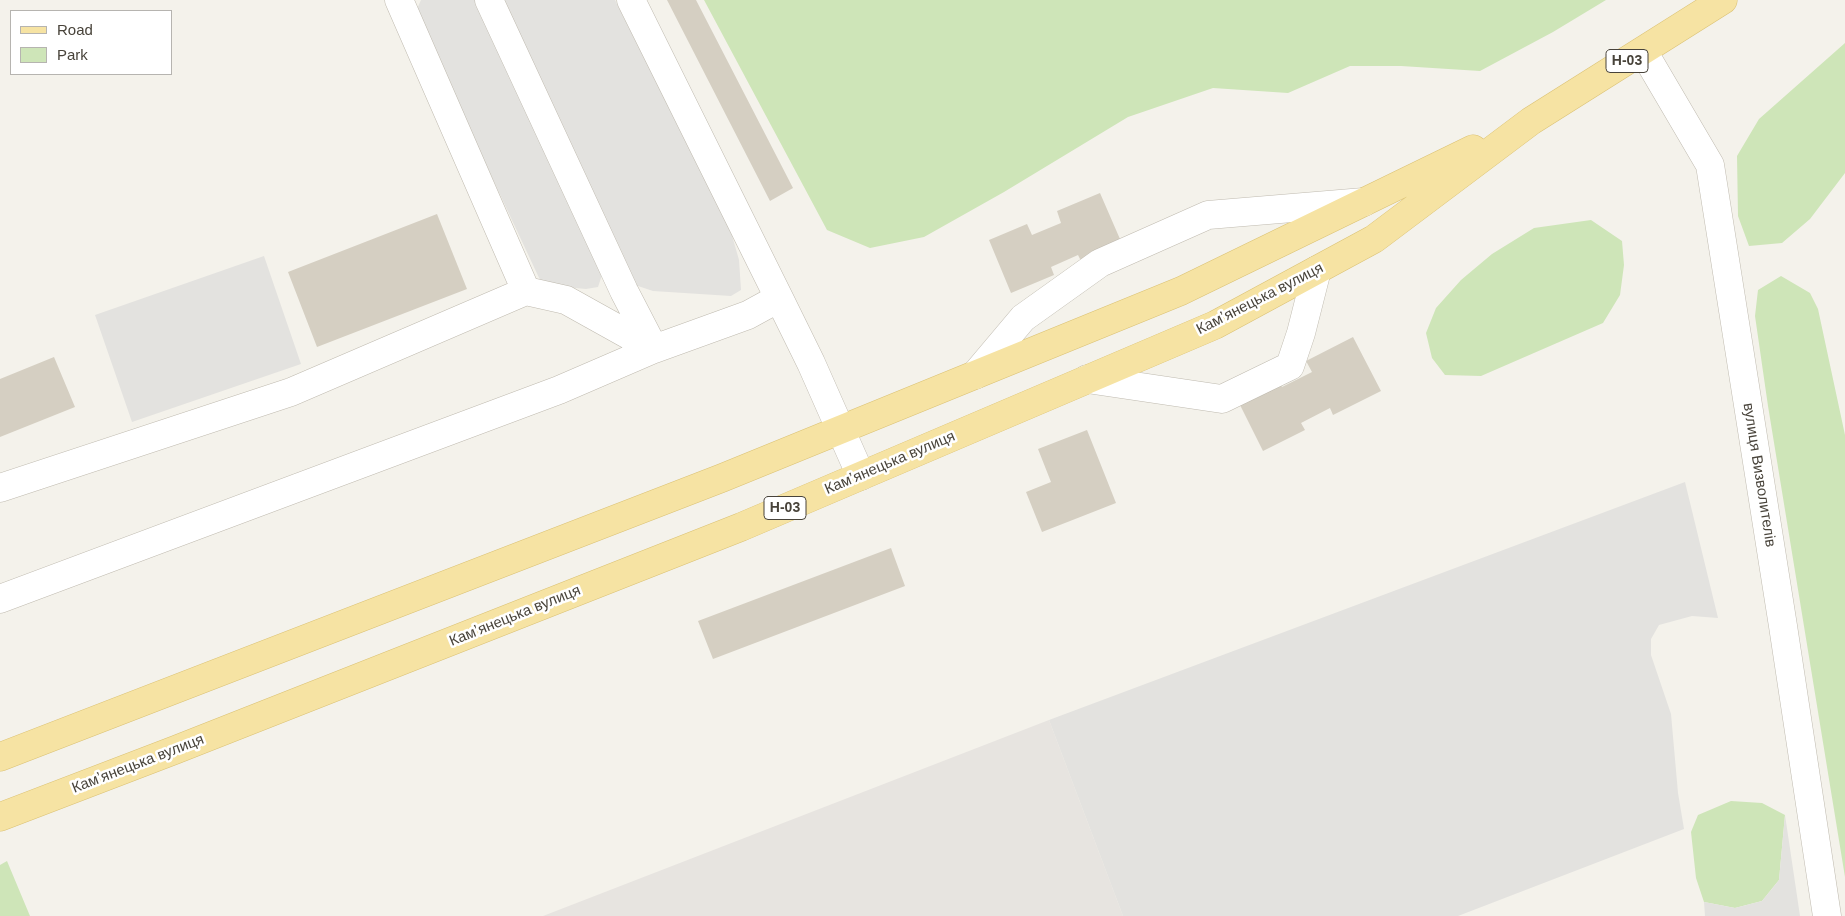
<!DOCTYPE html>
<meta charset="utf-8">
<style>
body{margin:0}
#map{position:relative;width:1845px;height:916px;overflow:hidden;background:#f4f2eb;font-family:Arial,sans-serif}
canvas{display:block}
.legend{position:absolute;left:10px;top:10px;width:162px;height:65px;box-sizing:border-box;background:#fff;border:1px solid #b6b4b0;margin:0;padding:6px 9px;list-style:none;font-size:15px;color:#48433a}
.legend li{display:flex;align-items:center;gap:10px;height:25px}
.legend b{width:25px;border:1px solid #b6b4b0}
</style>
<div id="map">
<canvas width="1845" height="916"></canvas>
<ul class="legend">
<li><b style="height:6px;background:#f6e3a3"></b>Road</li>
<li><b style="height:14px;background:#cee5b8"></b>Park</li>
</ul>
</div>
<script>
const g = document.querySelector('canvas').getContext('2d');
g.lineJoin = 'round';
function paint(path, color) { g.fillStyle = color; g.fill(path, 'evenodd'); }
function stroke(path, color, width, dash) { g.strokeStyle = color; g.lineWidth = width; g.lineCap = dash ? 'butt' : 'round'; g.setLineDash(dash || []); g.stroke(path); }
function label(font, color, halo, rows, align = 'center') {
  g.font = font + ' Arial,sans-serif'; g.lineWidth = 5; g.setLineDash([]); g.textBaseline = 'middle'; g.strokeStyle = halo; g.fillStyle = color; for (const [text, x, y, turn = 0] of rows) {
    g.save(); g.translate(x, y); g.rotate((+turn || 0) * Math.PI / 180); g.textAlign = isNaN(turn) ? turn : align; if (halo) g.strokeText(text, 0, 0); g.fillText(text, 0, 0); g.restore();
  }
}
paint(new Path2D(`
 M1049,720l74,196h-580z`), '#e7e4e0');
paint(new Path2D(`
 M704,0h902l-53,32 -73,39 -79,-5h-51l-62,27 -75,-5 -85,29 -124,75 -80,45 -54,11 -43,-18z
 M1845,43v130l-35,46 -28,24 -33,3 -11,-30 -1,-60 22,-37z
 M1591,220l31,21 2,24 -4,30 -17,28 -122,53 -36,-1 -13,-17 -6,-25 10,-25 25,-28 31,-26 42,-26z
 M1781,276l29,17 8,16 27,126v442l-77,-471 -13,-90 3,-26z
 M1731,801l31,2 23,12 -6,65 -17,21 -27,7 -31,-6 -8,-24 -5,-46 7,-17z
 M7,861l23,55h-30v-51z`), '#cee5b8');
paint(new Path2D(`
 M421,0h56l125,275 -4,12 -12,2 -31,-3 -14,-4 -121,-258 -3,-15z
 M500,0h115l114,225 10,35 2,30 -10,6 -78,-5 -18,-6z
 M264,256l37,108 -169,58 -37,-107z
 M1685,482l33,136 -26,-2 -33,9 -8,14v16l20,59 7,79 6,36 -226,87h-335l-74,-196z
 M1785,815l15,101h-95l-1,-14 31,6 27,-7 17,-21z`), '#e3e2df');
paint(new Path2D(`
 M667,0h29l97,188 -23,13z
 M1100,193l23,53 -41,17 -4,-8 -27,12 3,8 -43,18 -22,-53 38,-16 5,11 29,-12 -4,-12z
 M437,214l30,75 -150,58 -29,-75z
 M1353,337l28,54 -48,24 -3,-7 -29,15 4,7 -42,21 -27,-54 41,-21 5,11 30,-15 -6,-11z
 M54,357l21,50 -75,30v-58z
 M1087,430l29,73 -74,29 -16,-40 25,-10 -13,-33z
 M891,548l14,38 -192,73 -15,-38z`), '#d5cfc2');
const minor = new Path2D(`
 M399,0l127,291
 M489,0l135,291 30,58 94,-34 31,-17 -148,-298
 M1643,51l67,114 73,461 44,290
 M779,298l32,65 50,113
 M975,375l48,-57 77,-55 108,-48 156,-13
 M1087,379l135,20 68,-33 11,-33 16,-63
 M0,488l291,-96 235,-101 40,9 88,49
 M0,599l559,-209 95,-41`);
const major = new Path2D(`
 M0,757l722,-279 459,-187 292,-142
 M0,817l175,-67 566,-223 474,-202 159,-86 157,-118 192,-121`);
stroke(minor, '#bfbaaf', 29);
stroke(major, '#dac173', 29);
stroke(minor, '#fff', 28);
stroke(major, '#f6e3a3', 28);
for (const [x, y, w] of [
 [1627,61,42],
 [785,508,42]
]) { const box = new Path2D(); box.roundRect(x - w / 2, y - 11.5, w, 23, 4); g.fillStyle = '#fff'; g.fill(box); stroke(box, '#48433a', 1); }
label('bold 14px', '#48433a', null, [
 ["Н-03",1627,61],
 ["Н-03",785,508]
]);
label('15px', '#48433a', '#fff', [
 ["Камʼянецька вулиця",1260,299,-27],
 ["Камʼянецька вулиця",890,463,-23],
 ["вулиця Визволителів",1759,475,81],
 ["Камʼянецька вулиця",515,616,-22],
 ["Камʼянецька вулиця",138,764,-21]
]);
</script>
